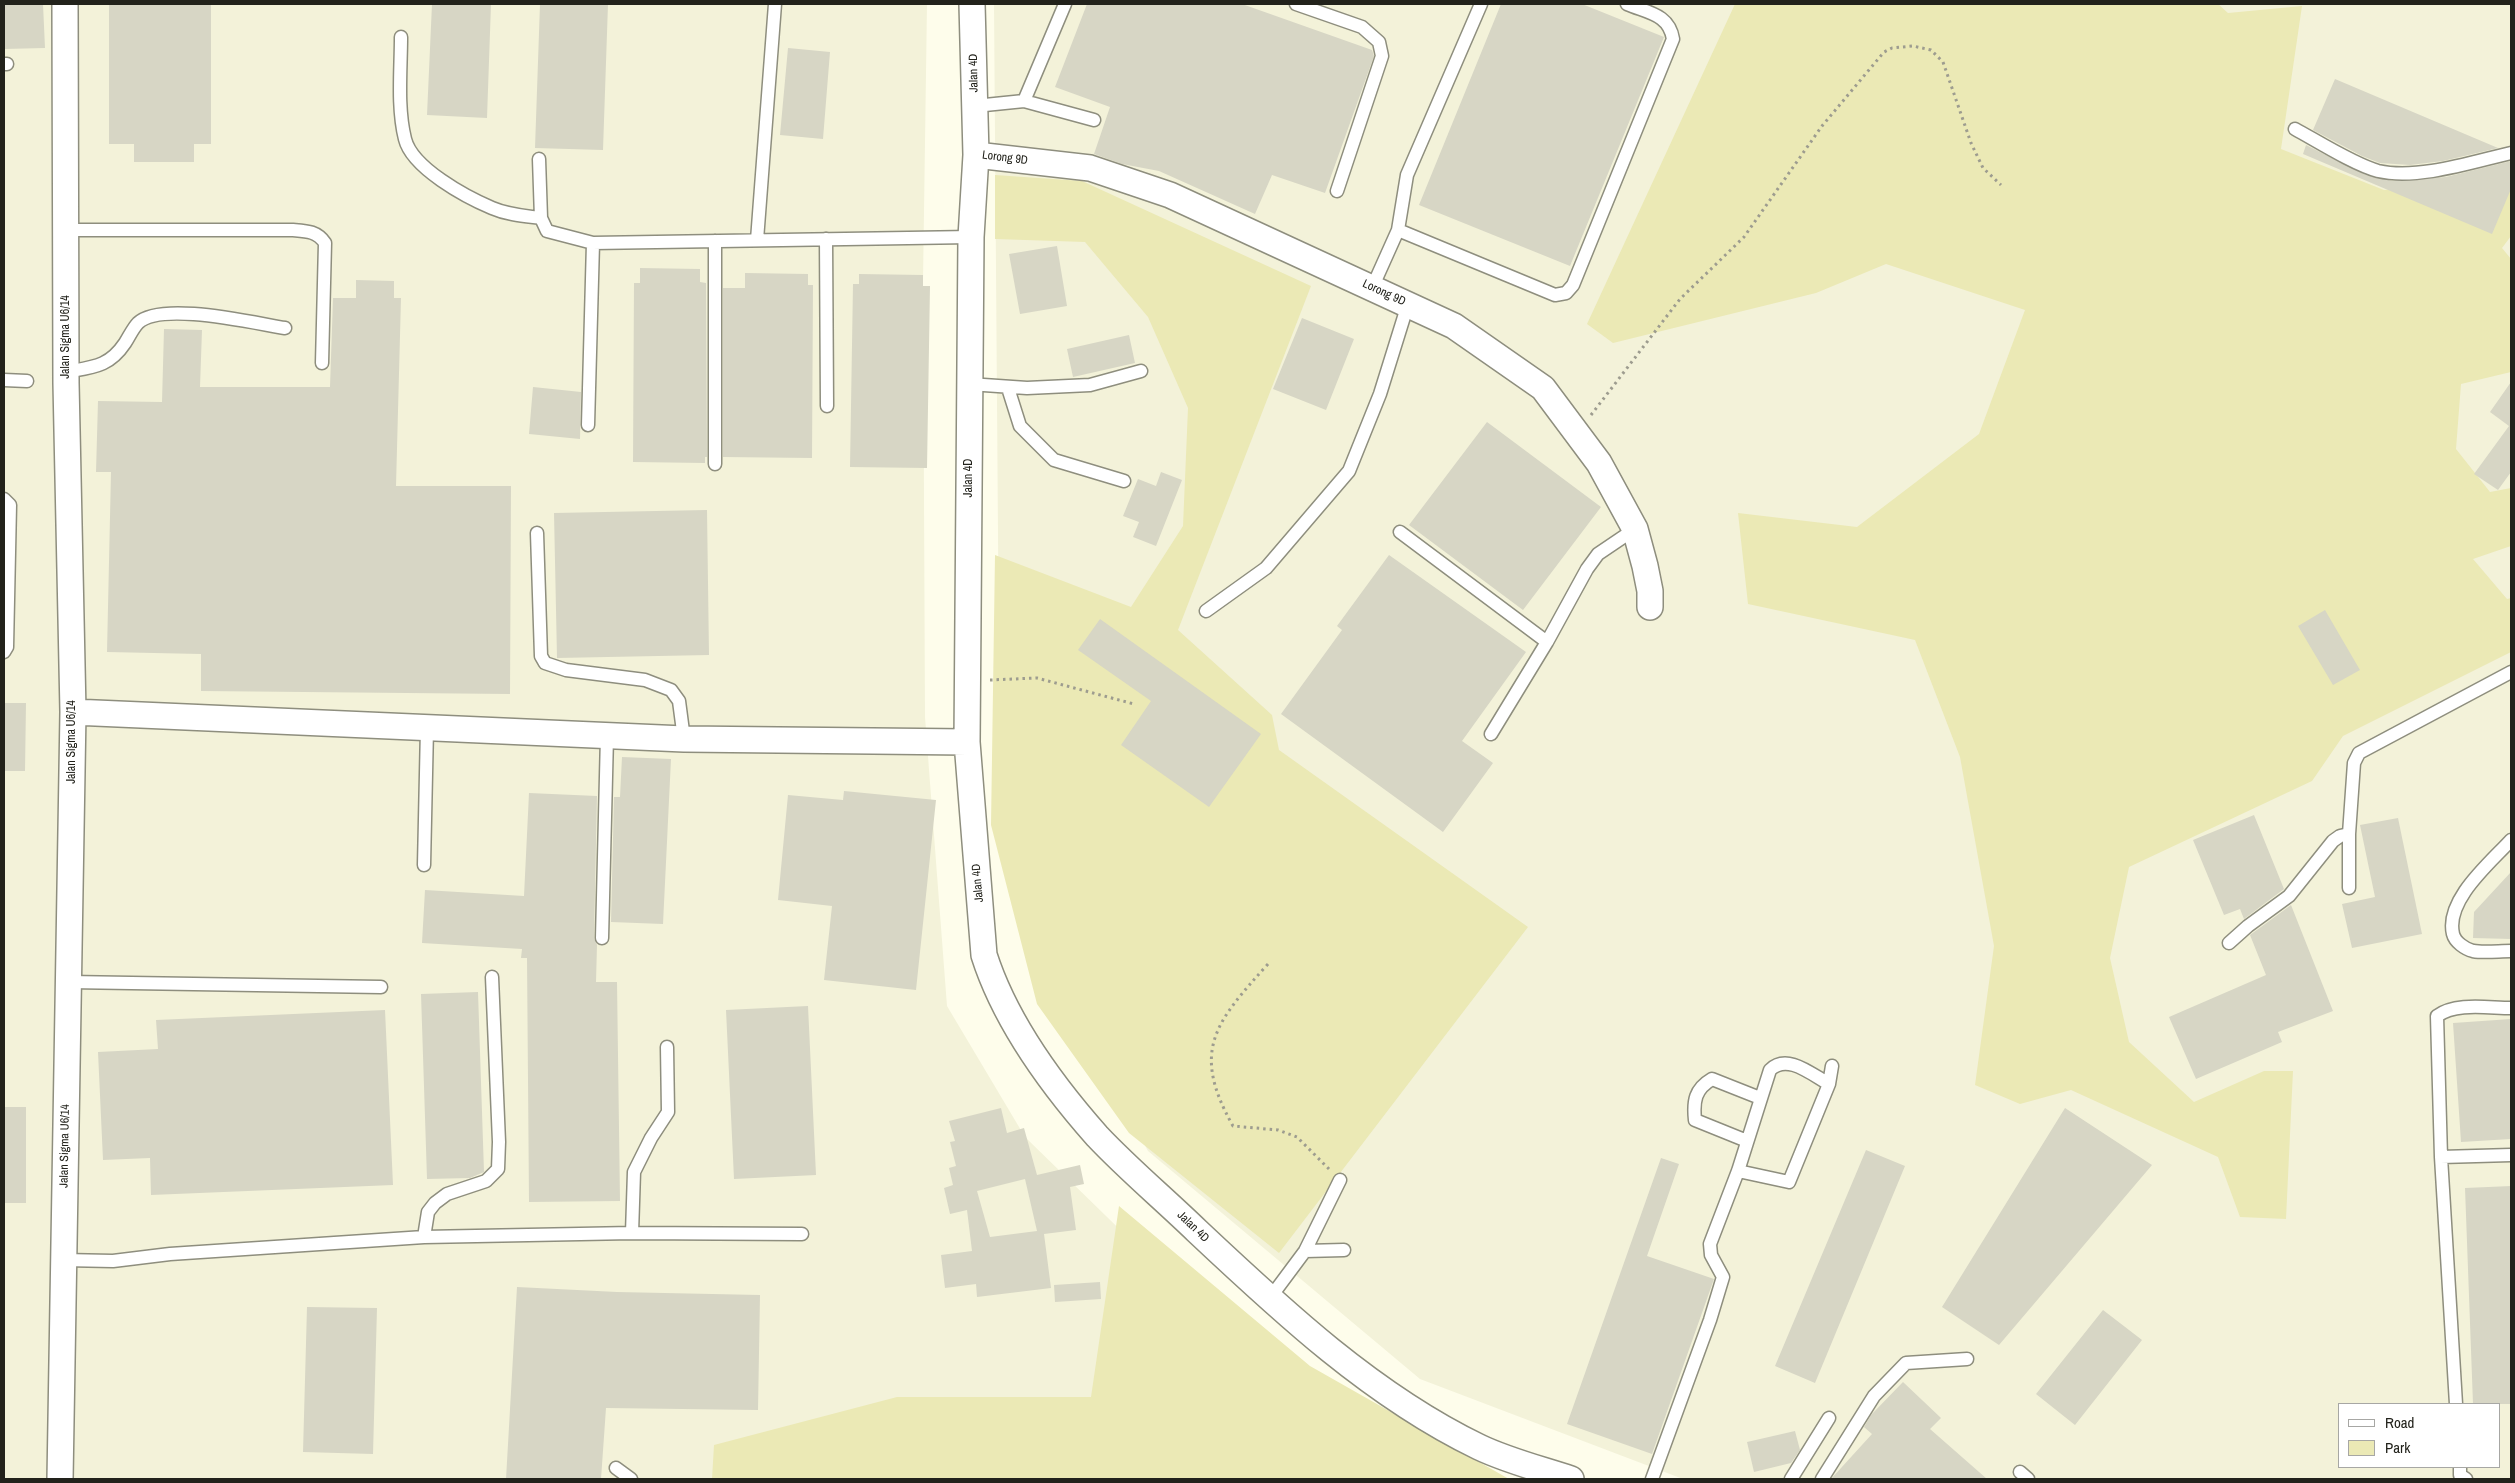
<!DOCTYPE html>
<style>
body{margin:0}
#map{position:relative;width:2515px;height:1483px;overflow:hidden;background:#fefdeb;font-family:"Archivo Narrow",sans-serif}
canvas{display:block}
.frame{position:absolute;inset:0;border:5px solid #22221b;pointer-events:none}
.legend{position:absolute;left:2338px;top:1403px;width:162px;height:65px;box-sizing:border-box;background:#fff;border:1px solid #a7a7a4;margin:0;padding:6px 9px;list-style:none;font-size:15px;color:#22221b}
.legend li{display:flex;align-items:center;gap:10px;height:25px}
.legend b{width:25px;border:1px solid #a7a7a4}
</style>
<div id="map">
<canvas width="2515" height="1483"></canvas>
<div class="frame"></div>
<ul class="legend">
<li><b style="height:6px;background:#fff"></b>Road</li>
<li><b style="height:14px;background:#ebe9b5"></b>Park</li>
</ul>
</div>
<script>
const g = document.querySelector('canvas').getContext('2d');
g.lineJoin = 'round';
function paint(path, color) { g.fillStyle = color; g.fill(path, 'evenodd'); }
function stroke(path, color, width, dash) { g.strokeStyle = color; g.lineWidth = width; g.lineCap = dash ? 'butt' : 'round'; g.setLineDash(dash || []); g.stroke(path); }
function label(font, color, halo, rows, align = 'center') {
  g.font = font + ' "Archivo Narrow",sans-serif'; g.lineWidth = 4; g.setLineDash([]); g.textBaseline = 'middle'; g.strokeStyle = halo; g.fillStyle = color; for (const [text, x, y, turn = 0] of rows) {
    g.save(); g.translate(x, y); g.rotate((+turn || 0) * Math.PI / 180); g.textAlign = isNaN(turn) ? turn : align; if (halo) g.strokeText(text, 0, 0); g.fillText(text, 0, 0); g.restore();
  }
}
paint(new Path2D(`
 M4,4h923l-4,277 2,436 22,289 78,131 241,235 161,107h-1423z
 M994,4h1517v1475h-828l-263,-100 -272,-228 -96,-175 -52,-177zM2339,1404h160v63h-160z`), '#f3f2d9');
paint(new Path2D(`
 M1735,4h483l10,9 74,-7 -21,143 103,41 127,-9v55l-9,12 9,11v113l-50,12 -5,65 34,43 21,-4v58l-38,13 34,40 4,-1v54l-168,84 -31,45 -183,86 -19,91 19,84 65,60 70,-31h29l-7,148 -46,-2 -22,-60 -147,-67 -51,14 -45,-19 19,-139 -34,-189 -45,-117 -167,-36 -10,-91 119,14 122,-93 46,-124 -139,-46 -70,29 -203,50 -26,-19z
 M995,175l87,6 229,105 -133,344 94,85 7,35 249,177 -249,326 -150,-120 -92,-129 -46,-179 4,-270 136,52 52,-81 5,-118 -40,-91 -63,-75 -90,-3z
 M1119,1206l191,160 199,113h-797l2,-34 183,-48h194z`), '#ebe9b5');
paint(new Path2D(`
 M4,4h39l2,44 -41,1z
 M109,4h102v140h-17v18h-60v-18h-25z
 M432,4h59l-4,114 -60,-3z
 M540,4h68l-5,146 -68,-2z
 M1087,4h155l130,46 2,6 -49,137 -53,-18 -17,39 -96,-43 -37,-7 -28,-10 16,-47 -55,-20z
 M1501,4h81l82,33 -94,229 -151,-61z
 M788,48l42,4 -7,87 -43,-4z
 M2335,79l163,69 -55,13 -33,4 -30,-2 -18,-7 -49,-26z
 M2306,145l60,30 27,6 53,-4 65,-16v28l-19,45 -189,-80z
 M1057,246l10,60 -47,8 -11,-60z
 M640,268l60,1v13l6,1 1,174h-2v6l-72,-1 1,-179h6z
 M745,273l63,1v11h5l-1,173 -89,-1v-169h22z
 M859,274l64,1v11h7l-3,182 -77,-1 3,-183h6z
 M356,280l38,1v17h7l-5,188h115l-1,208 -309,-3v-37l-94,-2 4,-180h-15l2,-71 64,1 2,-73 38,1 -2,57h130l3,-89h23z
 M1302,318l52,21 -28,71 -53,-21z
 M1129,335l6,28 -62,14 -6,-28z
 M2511,382v90l-13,18 -24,-16 35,-48 -19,-14z
 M533,387l48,5 -1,47 -51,-5z
 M1487,422l114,85 -78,103 -114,-85z
 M1161,472l21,8 -26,66 -23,-9 6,-15 -16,-6 15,-37 18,7z
 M707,510l2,145 -152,3 -3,-145z
 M1389,555l137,97 -64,89 31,22 -50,69 -162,-118 61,-84 -5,-4z
 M2325,610l35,60 -27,15 -35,-59z
 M1100,619l161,115 -52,73 -88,-62 30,-44 -73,-51z
 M4,703h22l-1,68h-21z
 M622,757l49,2 -8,165 -52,-2 3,-125h6z
 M844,791l92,9 -20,190 -92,-10 8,-74 -54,-6 10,-105 55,5z
 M529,793l68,3 -3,142 3,7 -1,37h21l3,219 -91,1 -2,-244h-6l1,-9 -100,-6 3,-53 99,6z
 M2254,815l30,74 -40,30 -4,-10 -16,6 -31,-75z
 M2398,818l24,116 -70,14 -10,-44 33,-7 -15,-72z
 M2511,872v67l-38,-1 1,-26z
 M2291,905l42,106 -55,21 4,10 -86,37 -27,-62 97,-42 -16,-40z
 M478,992l6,180 -14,6 -43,1 -6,-185z
 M808,1006l8,169 -82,4 -8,-169z
 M385,1010l8,175 -242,10 -1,-37 -47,2 -5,-108 60,-3 -2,-29z
 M2511,1019v120l-50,3 -8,-119z
 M4,1107h22v96h-22z
 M1001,1108l6,25 17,-5 13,47 43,-10 4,19 -14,3 6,43 -32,4 7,54 -74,9 -1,-13 -31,4 -4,-33 31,-4 -5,-41 -17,4 -6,-26 9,-3 -4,-17 7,-2 -6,-24 5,-1 -6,-20zM1025,1179l12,52 -47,6 -13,-46z
 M2065,1108l87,57 -153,180 -57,-38z
 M1866,1150l39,16 -90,217 -40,-17z
 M1661,1158l18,6 -32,92 67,23 -62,175 -85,-30z
 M2511,1186v218h-38l-8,-216z
 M1100,1282l1,17 -46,3 -1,-17z
 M517,1287l100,5 143,3 -2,115 -152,-2 -5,71h-95z
 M307,1307l70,1 -4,146 -70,-2z
 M2103,1310l39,30 -67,85 -39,-31z
 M1903,1382l38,36 -11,11 57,50h-156l41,-45 -8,-7 7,-12z
 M1795,1431l5,19 -9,13 -37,9 -7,-30z`), '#d7d6c5');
const service = new Path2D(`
 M1296,4l66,23 17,15 3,14 -45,135
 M401,37c0,33 -4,70 4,102 7,29 61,58 87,69 16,7 33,8 49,10
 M4,64h3
 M1024,101l41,-97
 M975,106l49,-5 70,19
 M2295,129c22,12 60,36 83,42 40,9 94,-9 133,-18
 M539,159l2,59 6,13 46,12 378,-6
 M66,230h227c13,1 24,1 32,13l-3,120
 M1398,230l157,65 11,-2 7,-8 100,-246c-4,-25 -25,-26 -46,-35
 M826,239l1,167
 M757,240l18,-236
 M715,241v223
 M1372,288l26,-58 9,-55 74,-171
 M66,372c27,-5 43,-5 59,-29 4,-6 8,-15 13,-20 23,-22 115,0 147,5
 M4,380l23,1
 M969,384l58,4 63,-3 51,-14
 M1008,388l12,38 34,34 70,21
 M588,425l5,-182
 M4,499l6,6 -3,142 -3,5
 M1400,532l147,110
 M537,533l4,123 4,7 21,7 79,10 26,10 8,11 5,38
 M1206,611l60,-43 83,-97 31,-77 28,-90
 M1491,734l56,-92 40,-73 11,-15 37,-25
 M2511,840c-21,23 -66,60 -58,94 2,8 12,15 20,17 11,2 26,0 38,0
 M424,865l3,-137
 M2349,888v-54l5,-71 5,-10 152,-81
 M602,938l5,-202
 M2229,943l19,-17 41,-30 44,-55 7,-5 9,-2
 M69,982l312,5
 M1747,1141l-52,-21c-2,-19 0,-31 17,-41l48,19
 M2441,1157l70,-2
 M1738,1171l51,11 40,-98 3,-18
 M632,1233l2,-61 17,-34 17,-26 -1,-65
 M424,1237l4,-25 7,-9 12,-9 39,-13 12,-12 1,-27 -7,-165
 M1305,1251l39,-1
 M63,1260l50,1 57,-7 254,-17 208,-4 170,1
 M1270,1298l35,-47 35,-71
 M2456,1404l-15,-247 -4,-141c19,-14 51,-8 74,-8
 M2460,1467v8l6,4
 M616,1468l15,11
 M2020,1472l8,7
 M1652,1479l58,-159 13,-43 -12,-22 -1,-11 28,-73 32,-101c17,-17 41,4 59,14
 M1791,1479l38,-61
 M1822,1479l52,-83 32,-33 61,-4`);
const minor = new Path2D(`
 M972,4l4,151 -5,82 -4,505 17,213c21,66 67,129 113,181 31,33 67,63 100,95 85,80 176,165 282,216 29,14 62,22 92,32
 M976,155l114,13 80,27 284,131 89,62 56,75 36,66 10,37 5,25v16
 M73,712l611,27 283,3
 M60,1479l13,-767 -7,-329 -1,-379`);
stroke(service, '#8e8e7e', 15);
stroke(minor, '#8e8e7e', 28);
stroke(new Path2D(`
 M1591,415l89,-116 64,-62 78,-111 62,-74 8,-4 21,-2 18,4 12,12 28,81 12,25 18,17
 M990,680l47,-2 97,26
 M1268,964c-52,58 -78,86 -35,162l45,4 19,7 32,32`), '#9d9c8f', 3, [2.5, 4]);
stroke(service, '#fff', 12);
stroke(minor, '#fff', 25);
label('12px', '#22221b', '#fff', [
 ["Jalan 4D",974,73,-91],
 ["Lorong 9D",1005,158,7],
 ["Lorong 9D",1384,293,25],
 ["Jalan Sigma U6/14",66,337,-90],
 ["Jalan 4D",969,478,-90],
 ["Jalan Sigma U6/14",72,742,-90],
 ["Jalan 4D",978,883,-95],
 ["Jalan Sigma U6/14",65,1146,-89],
 ["Jalan 4D",1193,1227,44]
]);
</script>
